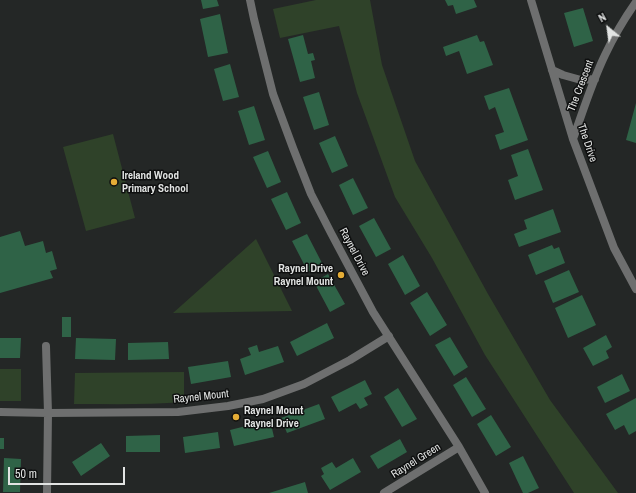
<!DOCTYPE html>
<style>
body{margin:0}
#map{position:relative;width:636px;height:493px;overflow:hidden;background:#242726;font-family:"Archivo Narrow",sans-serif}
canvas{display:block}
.north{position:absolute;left:588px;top:8px;width:40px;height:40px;-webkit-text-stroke:3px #0e0f0f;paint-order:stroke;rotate:331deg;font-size:11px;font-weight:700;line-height:16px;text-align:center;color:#e2e4e3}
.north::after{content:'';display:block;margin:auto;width:14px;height:18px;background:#e2e4e3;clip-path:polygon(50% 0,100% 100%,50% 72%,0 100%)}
.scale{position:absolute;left:8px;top:467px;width:117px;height:18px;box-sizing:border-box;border:2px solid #e2e4e3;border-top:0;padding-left:5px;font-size:12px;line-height:14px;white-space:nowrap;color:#e2e4e3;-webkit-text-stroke:3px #0e0f0f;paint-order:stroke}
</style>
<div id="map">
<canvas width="636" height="493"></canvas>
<div class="north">N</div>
<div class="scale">50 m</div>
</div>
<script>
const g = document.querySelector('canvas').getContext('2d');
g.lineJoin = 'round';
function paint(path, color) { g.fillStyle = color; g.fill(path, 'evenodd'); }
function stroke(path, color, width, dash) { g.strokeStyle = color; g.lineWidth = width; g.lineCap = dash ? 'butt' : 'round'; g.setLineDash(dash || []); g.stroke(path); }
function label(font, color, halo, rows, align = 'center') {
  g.font = font + ' "Archivo Narrow",sans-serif'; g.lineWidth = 3; g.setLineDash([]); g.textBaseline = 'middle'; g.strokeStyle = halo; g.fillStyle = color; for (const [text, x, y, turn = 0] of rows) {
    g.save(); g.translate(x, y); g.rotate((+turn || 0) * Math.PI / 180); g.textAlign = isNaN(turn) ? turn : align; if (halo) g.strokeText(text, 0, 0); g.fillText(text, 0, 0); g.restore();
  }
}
paint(new Path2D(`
 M316,0h54l12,65 33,96 73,133 62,106 68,93h-44l-89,-138 -53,-97 -37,-61 -38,-104 -18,-67 -59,12 -7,-29z
 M113,134l22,84 -49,13 -23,-84z
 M256,239l36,72 -119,2z
 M0,369h21v32h-21z
 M184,372v30c-36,3 -73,2 -110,2l1,-31z`), '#2f4229');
paint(new Path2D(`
 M201,0h16l2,6 -16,3z
 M445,0h29l3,7 -21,7 -3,-9 -5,1z
 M583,8l10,33 -19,6 -10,-34z
 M220,14l8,39 -20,4 -8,-38z
 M303,35l5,19 5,-1 2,7 -4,1 4,17 -15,4 -12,-43z
 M477,35l3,7 4,-1 9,24 -26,9 -8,-23 -13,5 -3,-9z
 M230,64l9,33 -16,4 -9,-32z
 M509,88l19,52 -28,10 -5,-15 9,-3 -9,-25 -6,3 -5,-14z
 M319,92l10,33 -15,5 -11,-33z
 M636,103v40l-10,-3z
 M254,106l11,34 -16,5 -11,-34z
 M335,136l13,30 -16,7 -13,-30z
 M528,149l15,41 -28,10 -7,-20 10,-4 -7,-21z
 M268,151l13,31 -14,6 -14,-31z
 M353,178l15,30 -15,7 -14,-30z
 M287,192l14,31 -15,7 -15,-31z
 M553,209l8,23 -42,15 -5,-13 13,-5 -3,-9z
 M374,218l17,31 -15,8 -17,-31z
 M20,231l5,15 18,-5 3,12 6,-2 5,18 -7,2 3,7 -53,15v-56z
 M307,234l16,31 -15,7 -16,-31z
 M552,245l2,4 5,-2 6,16 -29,12 -8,-20z
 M403,255l17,31 -15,9 -17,-31z
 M569,270l10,22 -26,11 -9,-22z
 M328,274l17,30 -15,8 -16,-30z
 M427,292l20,33 -17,11 -20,-33z
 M582,295l14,30 -28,13 -13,-30z
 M62,317h9v20h-9z
 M327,323l7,15 -37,18 -7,-14z
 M606,335l6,12 -6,4 3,7 -16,8 -10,-18z
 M450,337l18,30 -14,9 -19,-31z
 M0,338h21l-1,20h-20z
 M76,338l40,1 -1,21 -40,-1z
 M168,342l1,17 -41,1v-17z
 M257,345l2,7 19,-6 6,16 -39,13 -5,-16 11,-4 -3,-7z
 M228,361l3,16 -40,7 -3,-17z
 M622,374l8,17 -25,12 -8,-16z
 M466,377l20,32 -14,8 -19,-32z
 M365,380l7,14 -8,4 4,7 -8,4 -4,-6 -17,9 -8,-15z
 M398,388l19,31 -15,8 -18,-30z
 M636,398v33l-7,4 -5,-10 -9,5 -9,-16z
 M319,404l6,15 -38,14 -6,-15z
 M491,415l20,32 -15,9 -19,-32z
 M270,420l4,17 -40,9 -4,-16z
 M218,432l2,16 -35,5 -2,-16z
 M160,435v17h-34v-16z
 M0,438h4v11h-4z
 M400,439l7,13 -29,17 -8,-13z
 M101,443l9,13 -29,20 -9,-14z
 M523,456l16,32 -11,5h-5l-14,-30z
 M4,458l17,1 -1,33h-17z
 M353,458l8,14 -31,18 -9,-14 3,-2 -3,-6 11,-6 4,6z
 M305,482l3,11h-39z`), '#2f6347');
stroke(new Path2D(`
 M46,346l2,67`), '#6e6f6f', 8);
stroke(new Path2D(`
 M250,0l4,19 19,75 20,54 18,46 20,39 42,79 86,135 26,46
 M531,0l42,139 41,109 22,41
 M552,70l11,5 18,5 14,-1
 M573,139c10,-28 19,-57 32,-84 9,-19 19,-36 31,-53
 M0,412l48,1 130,-1 50,-6 35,-7 41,-15 46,-24 39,-24
 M47,493l1,-80
 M384,493l75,-46`), '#6e6f6f', 8);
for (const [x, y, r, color] of [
 [114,182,4,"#e5ad36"],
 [341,275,4,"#e5ad36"],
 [236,417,4,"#e5ad36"]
]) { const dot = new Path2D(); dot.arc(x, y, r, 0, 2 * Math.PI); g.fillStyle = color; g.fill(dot); stroke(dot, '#0e0f0f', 1.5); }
label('11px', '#e2e4e3', '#0e0f0f', [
 ["The Crescent",581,86,-69],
 ["The Drive",587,143,71],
 ["Raynel Drive",354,252,62],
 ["Raynel Mount",201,397,-6],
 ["Raynel Green",416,461,-32]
]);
label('bold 11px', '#e2e4e3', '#0e0f0f', [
 ["Ireland Wood",122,176],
 ["Primary School",122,189],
 ["Raynel Drive",333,269,"right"],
 ["Raynel Mount",333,282,"right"],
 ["Raynel Mount",244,411],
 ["Raynel Drive",244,424]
], 'left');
</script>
